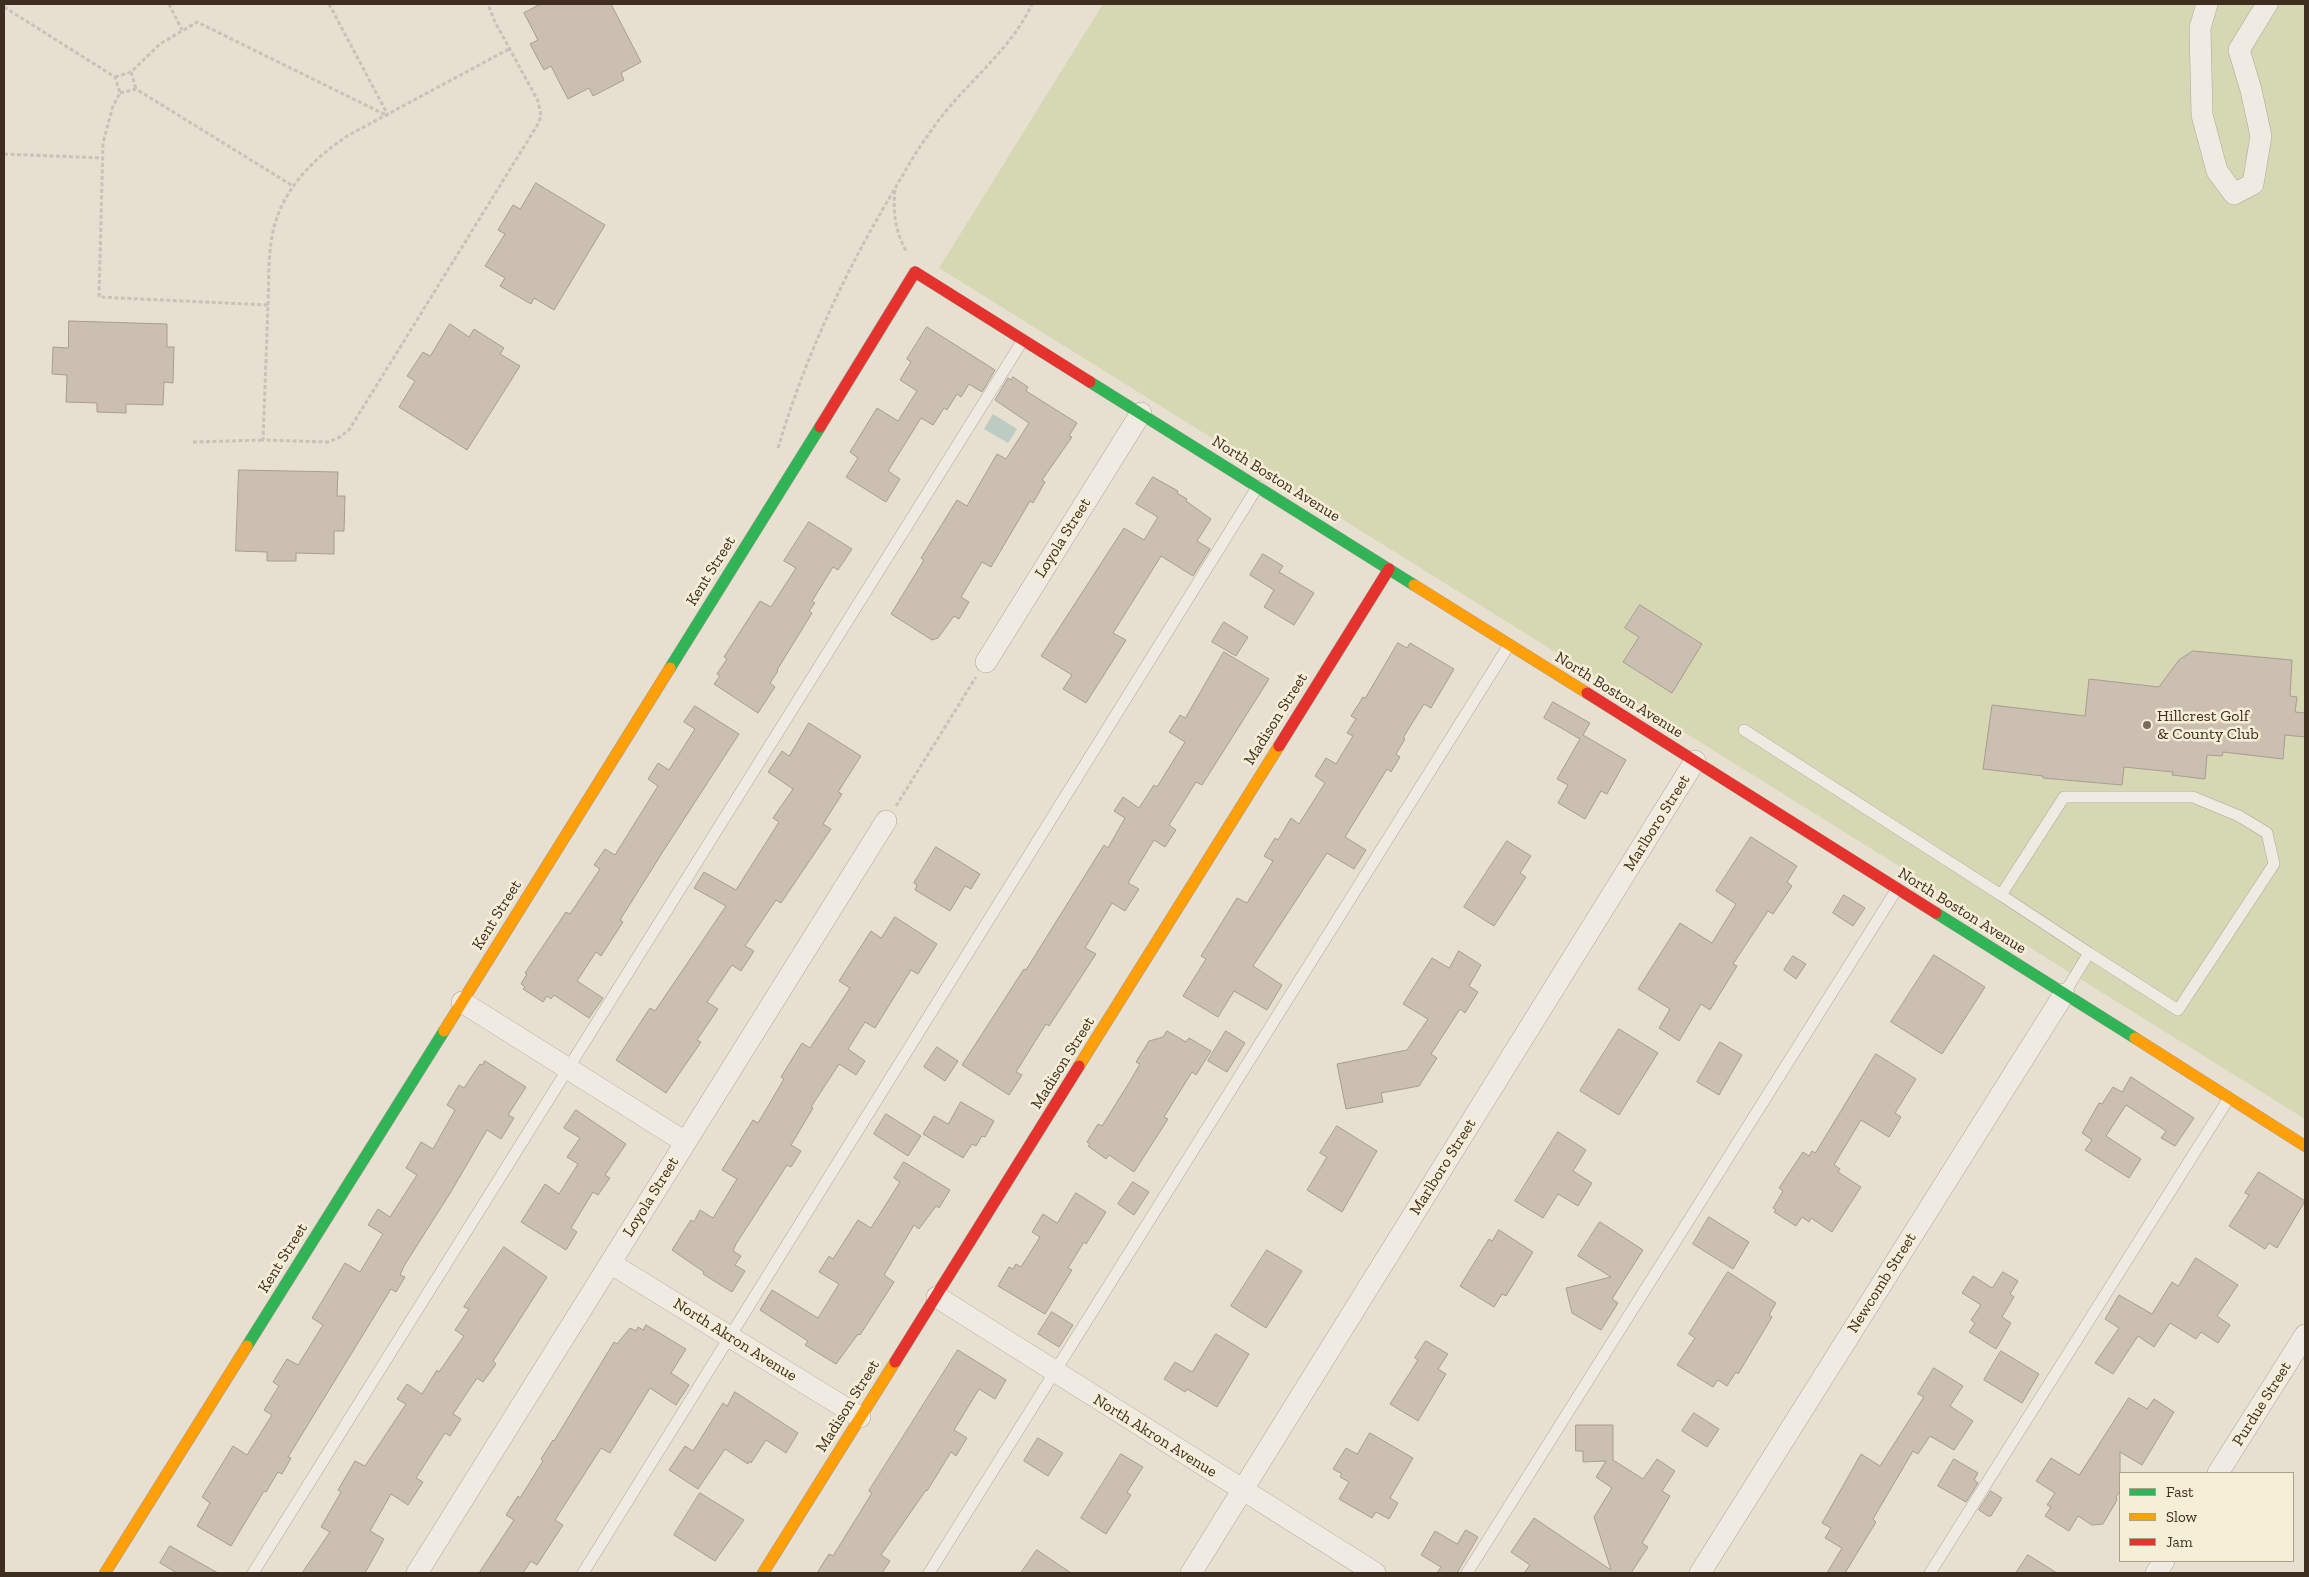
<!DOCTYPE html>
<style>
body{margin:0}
#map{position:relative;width:2309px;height:1577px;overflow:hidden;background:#e7e0d1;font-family:"Zilla Slab",serif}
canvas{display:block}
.frame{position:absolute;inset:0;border:5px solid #3d2e20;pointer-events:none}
.legend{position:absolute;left:2119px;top:1472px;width:175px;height:90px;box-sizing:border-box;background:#f7eed8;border:1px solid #ada18e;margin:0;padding:6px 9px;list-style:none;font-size:15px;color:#3d2e20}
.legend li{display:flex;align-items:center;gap:10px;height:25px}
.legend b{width:25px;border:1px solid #ada18e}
</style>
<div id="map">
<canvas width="2309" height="1577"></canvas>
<div class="frame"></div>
<ul class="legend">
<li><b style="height:6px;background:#30b455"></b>Fast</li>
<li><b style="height:6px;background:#ff9f0a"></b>Slow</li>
<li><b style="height:6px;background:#e5322d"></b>Jam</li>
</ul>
</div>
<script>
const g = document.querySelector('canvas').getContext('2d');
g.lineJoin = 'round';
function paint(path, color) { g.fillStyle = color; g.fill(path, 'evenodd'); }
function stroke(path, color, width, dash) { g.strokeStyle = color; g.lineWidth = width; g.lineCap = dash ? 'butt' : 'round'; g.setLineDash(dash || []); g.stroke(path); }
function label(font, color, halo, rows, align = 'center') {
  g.font = font + ' "Zilla Slab",serif'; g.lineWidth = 5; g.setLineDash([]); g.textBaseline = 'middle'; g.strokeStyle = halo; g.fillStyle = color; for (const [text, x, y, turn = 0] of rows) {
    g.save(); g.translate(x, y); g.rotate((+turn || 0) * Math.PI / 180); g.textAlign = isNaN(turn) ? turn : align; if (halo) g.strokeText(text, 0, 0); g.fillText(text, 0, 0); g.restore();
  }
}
paint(new Path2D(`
 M1103,4h1202v1115l-1366,-851z`), '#d6d7b3');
paint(new Path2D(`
 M993,414l24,15 -9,14 -24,-14z`), '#bcccc2');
const building = new Path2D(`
 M541,4h70l30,58 -20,11 3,7 -31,16 -4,-8 -21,11 -17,-33 -7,4 -14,-26 8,-4 -14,-27z
 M536,183l69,42 -51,85 -20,-12 -3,6 -31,-18 5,-8 -20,-12 20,-32 -7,-4 15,-25 7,4z
 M69,321l98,3v23h7l-1,36 -9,-1 -1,23 -37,-1v9l-29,-1v-9l-31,-1 1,-27 -15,-1 1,-27 15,1z
 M450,324l19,13 5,-8 30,19 -4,6 20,12 -53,84 -68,-43 16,-26 -8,-5 16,-24 7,4z
 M927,327l68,43 -13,22 -13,-8 -8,13 -4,-3 -10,16 -3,-2 -11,17 -12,-7 -33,53 12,8 -14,23 -40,-25 12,-19 -8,-6 27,-44 21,13 19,-30 -17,-11 11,-18 -4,-3z
 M1013,377l15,10 -2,4 51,32 -8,13 3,1 -30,43 3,2 -12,21 -3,-2 -39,66 -9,-5 -21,35 8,5 -10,17 -5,-3 -16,22 -6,2 -41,-26 33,-54 -3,-2 36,-58 10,6 30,-52 9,5 23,-36 -34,-23 13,-22 3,2z
 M239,470l99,2 -1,24h8l-1,35h-10v23l-38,-1v8h-29v-9l-31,-1z
 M1153,477l25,14 -1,2 10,6 -1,2 25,18 -14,22 13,8 -17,27 -32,-20 -48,77 13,7 -40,63 -23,-14 9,-14 -31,-19 83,-128 20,12 14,-23 -22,-13z
 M809,522l43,27 -14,21 -5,-3 -21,34 3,2 -6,8 3,2 -35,57 1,1 -8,12 5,4 -17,26 -44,-29 6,-8 -3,-2 10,-15 -3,-2 36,-56 11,6 25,-39 -12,-7z
 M1263,554l20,12 -4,6 35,21 -20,32 -30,-18 10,-17 -24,-15z
 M1640,605l62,39 -30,49 -49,-31 16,-25 -14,-9z
 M1224,622l24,15 -12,19 -24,-14z
 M1398,643l9,5 3,-5 44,26 -23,39 -7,-4 -21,34 2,1 -9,15 4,3 -9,15 -4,-3 -42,68 21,13 -12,19 -27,-16 -74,113 29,19 -15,25 -33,-19 -16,26 -35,-21 23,-37 -5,-3 36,-58 10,5 26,-42 -9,-5 11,-18 3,2 13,-22 8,6 26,-41 -10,-7 11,-18 10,6 17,-28 -6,-3 9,-14 -5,-3 12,-19 2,1z
 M2193,651l99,9 -2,36 7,1 -2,15 10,1v24l-20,-2 -2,24 -60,-7 -1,4 -15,-1 -2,24 -33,-4 1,-3 -49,-5 -2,18 -79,-7v-2l-60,-7 9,-64 93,11 4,-37 70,8 20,-27z
 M1224,652l45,27 -67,106 -6,-3 -27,43 7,5 -11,17 -11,-7 -22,36 -4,7 11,6 -14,22 -13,-8 -27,45 11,6 -47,72 -3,-2 -30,48 6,3 -13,20 -47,-30 62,-96 2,1 78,-125 4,3 17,-30 -11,-7 9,-14 16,11 15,-23 3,2 28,-45 -16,-10 11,-17 5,3z
 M1553,702l37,21 -7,12 43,25 -19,34 -6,-3 -16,28 -27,-16 10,-18 -11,-6 23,-40 -36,-21z
 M695,706l44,28 -77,119 -42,67 3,2 -22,34 -5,-4 -19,29 26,17 -14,20 -35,-23 -3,4 -4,-3 -4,6 -20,-13 2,-2 -4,-3 6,-10 -2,-1 41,-61 4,2 30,-45 -6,-4 11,-16 10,6 43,-69 -10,-7 10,-16 11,7 26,-41 -11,-7z
 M809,723l52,33 -23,36 4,2 -19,30 8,5 -50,74 -5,-3 -31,46 9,5 -13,20 -9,-6 -25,37 11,7 -21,31 4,2 -35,51 -50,-33 34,-52 5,3 71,-105 -32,-18 10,-16 32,18 43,-68 -6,-4 20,-29 -25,-17 14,-21 7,5z
 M1751,837l46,29 -10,16 5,4 -19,28 -5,-3 -35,53 4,2 -27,44 -9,-6 -22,37 -20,-13 11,-19 -32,-20 42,-66 32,20 24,-39 -20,-13z
 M1507,841l24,15 -11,17 6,4 -32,49 -30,-19z
 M936,847l44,27 -9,15 -6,-3 -15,25 -35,-21 2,-5 -3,-2z
 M1844,895l21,13 -12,18 -20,-13z
 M895,917l42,27 -19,30 -7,-4 -36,58 -10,-6 -17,27 17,12 -9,14 -17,-11 -28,43 2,1 -22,37 10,6 -10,16 -4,-2 -51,79 -3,7 8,5 -6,9 10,6 -13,21 -29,-18 1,-2 -32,-22 19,-30 3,2 6,-12 13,8 24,-39 -15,-9 31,-50 5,3 26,-44 -3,-2 21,-34 8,5 40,-60 -11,-7 32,-50 10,7z
 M1459,951l22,14 -12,21 9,6 -13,21 -5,-4 -29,45 6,4 -18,28 -38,7 2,9 -37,7 -9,-45 70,-14 21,-31 -25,-15 29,-46 17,10z
 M1934,955l51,32 -43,67 -51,-32z
 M1793,956l13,8 -10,15 -12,-9z
 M1619,1029l39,24 -39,62 -39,-24z
 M1167,1031l19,11 3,-4 22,13 -15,24 -4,-3 -28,45 4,2 -34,53 -25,-17 -3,4 -18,-13 2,-2 -3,-2 11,-18 4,2 27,-43 11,-19 -4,-2 13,-21 14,-4z
 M1226,1031l19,12 -18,29 -19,-11z
 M1720,1042l22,13 -23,40 -22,-13z
 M937,1047l21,14 -13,20 -21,-14z
 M1876,1054l40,25 -21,34 6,4 -12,20 -28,-17 -27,45 6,4 -2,3 23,15 -29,45 -21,-14 -2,4 -7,-5 -6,9 -22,-14 2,-2 -3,-2 10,-17 -4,-3 24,-36 6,4 3,-5 3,2z
 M485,1061l41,26 -18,28 6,3 -13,21 -14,-9 -35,60 -48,76 -4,9 5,2 -9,15 -5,-3 -103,168 3,1 -9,16 -4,-2 -12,20 -2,-1 -33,55 -34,-20 13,-23 -8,-6 31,-51 14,9 25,-40 -8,-5 15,-24 -6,-4 14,-23 11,6 25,-40 -11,-7 33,-55 15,9 23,-38 -15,-9 10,-16 12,8 27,-42 -11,-7 15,-26 12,7 22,-39 -8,-5 12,-20 5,3 16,-24 2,1z
 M2131,1077l63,41 -19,28 -14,-8 5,-7 -40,-26 -20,31 35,23 -12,19 -44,-28 7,-10 -10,-7 17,-30 3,1 11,-17 9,5z
 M961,1102l33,19 -9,16 -3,-1 -6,10 -4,-2 -9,14 -40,-24 11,-18 14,8z
 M576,1110l50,34 -21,31 5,3 -12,17 -5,-3 -22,36 6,4 -11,18 -45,-28 24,-38 14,10 19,-30 -11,-7 13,-19 -16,-10z
 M886,1114l35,22 -13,20 -34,-22z
 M1337,1126l40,25 -35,61 -35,-22 20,-33 -7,-4z
 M1558,1132l28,18 -13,21 19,12 -14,23 -20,-12 -15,24 -28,-17z
 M904,1162l46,28 -11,18 -3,-2 -17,23 -5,-4 -30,50 10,7 -34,53 -2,-1 -22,30 -31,-19 3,-4 -48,-31 12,-20 46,28 21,-34 -20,-12 10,-16 4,3 25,-39 13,8 29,-46 -6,-4z
 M2259,1172l46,29 -28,47 -8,-5 -4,6 -36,-23 20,-31 -4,-2z
 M1133,1182l16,10 -15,23 -16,-11z
 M1076,1193l30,19 -20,32 -2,-2 -16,26 4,2 -27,44 -47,-28 11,-19 4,2 3,-5 5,3 19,-30 -8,-5 11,-18 14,9z
 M1709,1217l40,25 -16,27 -40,-25z
 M1600,1222l43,28 -31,49 6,4 -17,27 -29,-17 -6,-25 45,-11 -33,-21z
 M1499,1230l34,22 -27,44 -4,-2 -8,13 -34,-21 29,-47 3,2z
 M504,1247l43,30 -54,84 3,3 -13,18 -6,-4 -24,36 8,5 -11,17 -5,-3 -29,45 7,4 -15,23 -17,-11 -21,37 14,8 -19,34h-63l28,-41 -9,-5 20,-35 -3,-2 17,-29 10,5 41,-62 -9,-5 10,-15 15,10 15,-24 2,2 25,-36 -9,-6 14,-21 -5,-2z
 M1267,1250l35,21 -36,57 -35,-22z
 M2196,1258l42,27 -21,31 13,9 -12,18 -17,-11 -5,7 -26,-16 -16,24 -16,-11 -25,38 -18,-11 24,-35 -14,-9 14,-24 33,19 20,-32 6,4z
 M1728,1272l48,31 -7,12 3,2 -34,57 -2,-2 -9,14 -9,-6 -5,7 -36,-22 18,-27 -6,-4z
 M2003,1272l15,9 -8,13 4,3 -12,20 9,6 -15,26 -27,-17 6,-9 -4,-3 10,-15 -19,-12 11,-17 19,12z
 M1052,1312l21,13 -14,22 -21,-13z
 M646,1325l40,24 -15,24 18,12 -13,20 -26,-17 -40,65 -9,-5 -46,72 8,5 -26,40 -6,-4 -8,12h-44l35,-53 -8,-5 12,-19 2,2 23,-37 -2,-2 12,-19 1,1 60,-99 3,2 13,-16 6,3 2,-4 5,3z
 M1216,1334l33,20 -32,53 -30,-18 -2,3 -21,-13 11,-17 17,10z
 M1426,1341l22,13 -10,15 8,5 -28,47 -28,-17 28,-44 -3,-2z
 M958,1350l48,30 -11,19 -16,-10 -25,41 13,8 -11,18 -5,-4 -24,39 -1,-1 -45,65 9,6 -8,12h-65l12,-19 4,2 39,-63 -3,-2z
 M2001,1351l38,23 -17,29 -38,-23z
 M1934,1368l29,18 -13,20 23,15 -19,29 -24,-14 -12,18 -5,-3 -40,68 3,3 -31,51h-18l15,-25 -17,-10 6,-10 -9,-5 39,-69 19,12 44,-69 -6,-3z
 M735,1392l63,41 -12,20 -20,-13 -15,23 -2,-2 -1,3 -23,-15 -27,40 -29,-19 16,-24 8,5 30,-48 4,3z
 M2129,1398l18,11 7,-10 20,13 -32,53 -22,-13v39l-4,6 1,3 -14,24 -11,1 -14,-9 -9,15 -24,-15 6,-9 -4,-2 8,-12 -19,-12 15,-23 28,17z
 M1694,1413l25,16 -12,18 -25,-16z
 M1576,1425h37v35l30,19 14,-20 18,12 -13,20 8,5 -28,47 6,4 -17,26h-107l6,-8 -19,-13 23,-34 77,52 -17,-53 18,-29 -16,-11 10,-16 -23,1v-11h-7z
 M1370,1433l43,25 -23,40 8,5 -9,16 -13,-7 -4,6 -33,-19 10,-17 -9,-5 2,-3 -9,-5 13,-21 11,6z
 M1038,1438l25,15 -15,23 -24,-15z
 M1121,1454l22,13 -16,25 4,3 -25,39 -25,-16z
 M1954,1459l24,14 -4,7 4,3 -12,19 -28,-16z
 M1991,1491l11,7 -11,18h-3l-9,-6z
 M700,1493l44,27 -29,41 -41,-26z
 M1466,1530l12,7 -21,36h-20l4,-6 -20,-12 14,-24 22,13z
 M170,1546l48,27h-41l-17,-10z
 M1037,1550l34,23h-50z
 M2028,1555l29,18h-41z`);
paint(building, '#cbbfb2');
stroke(building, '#a89c90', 1);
const lane = new Path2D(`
 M1744,730l257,165
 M2064,994l25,-41 89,57 96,-146 -7,-31 -28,-17 -46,-19h-129l-63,98 88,58
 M253,1573l770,-1233
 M583,1573l675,-1087
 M929,1573l580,-928
 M1467,1573l430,-684
 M1930,1573l299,-475`);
const street = new Path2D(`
 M2207,4l-7,24 2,87 15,56 17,23 19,-10 8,-48 -10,-46 -12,-40 28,-46
 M986,662l155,-249
 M462,1002l223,140
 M610,1263l250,154
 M937,1297l438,276
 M2218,1473l87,-138
 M417,1573l469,-752
 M1191,1573l504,-812
 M1700,1573l364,-579
 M2156,1573l8,-12`);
const fast = new Path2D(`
 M1090,382l324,203
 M670,668l150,-241
 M1936,913l199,125
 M247,1346l197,-315`);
const slow = new Path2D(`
 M1414,585l173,108
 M444,1031l226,-363
 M2135,1038l170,108
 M1079,1066l200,-320
 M105,1573l142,-227
 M763,1573l132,-211`);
const jam = new Path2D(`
 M820,427l95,-155 175,110
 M1587,693l349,220
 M1279,746l110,-177
 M895,1362l184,-296`);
stroke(lane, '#ada599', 12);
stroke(street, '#ada599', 22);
stroke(fast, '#9c958a', 12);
stroke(slow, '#9c958a', 12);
stroke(jam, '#9c958a', 12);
stroke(new Path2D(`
 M169,4l13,26
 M329,4l59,111
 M4,7l111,70 5,16 -7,13 -10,37 -4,154 169,8 -5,135 65,2 12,-5 9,-7 189,-306 3,-8 -3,-15 -44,-81 -6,-16
 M131,72l5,17
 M115,77l16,-5 29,-28 37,-22 191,94
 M120,93l16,-4 157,97
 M4,154l99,4
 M895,190c-2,23 0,40 11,61
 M268,305c1,-21 0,-42 3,-62 6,-48 38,-81 76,-107l162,-87
 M193,442l70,-2
 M778,448c26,-87 63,-168 109,-246 15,-25 28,-50 46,-74 30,-43 77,-76 99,-124
 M896,806l80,-129`), '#c8c2b9', 3, [4, 2.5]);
stroke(lane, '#efebe3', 11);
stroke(street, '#efebe3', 21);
stroke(fast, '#30b455', 11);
stroke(slow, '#ff9f0a', 11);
stroke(jam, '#e5322d', 11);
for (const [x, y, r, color] of [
 [2147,725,5,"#786c5e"]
]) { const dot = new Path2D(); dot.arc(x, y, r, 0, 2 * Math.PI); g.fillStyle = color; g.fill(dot); stroke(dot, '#f7eed8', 2); }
label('16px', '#3d2e20', '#f7eed8', [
 ["North Boston Avenue",1276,479,32],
 ["Loyola Street",1063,538,-58],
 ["Kent Street",711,571,-58],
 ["North Boston Avenue",1619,695,32],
 ["Madison Street",1276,719,-58],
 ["Marlboro Street",1657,823,-58],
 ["North Boston Avenue",1962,911,32],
 ["Kent Street",497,915,-58],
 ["Madison Street",1063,1063,-58],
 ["Marlboro Street",1443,1167,-58],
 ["Loyola Street",651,1197,-58],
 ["Kent Street",283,1258,-58],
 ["Newcomb Street",1882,1283,-58],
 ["North Akron Avenue",735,1340,32],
 ["Purdue Street",2262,1404,-58],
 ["Madison Street",848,1406,-58],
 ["North Akron Avenue",1155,1436,32]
]);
label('16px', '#3d2e20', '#f7eed8', [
 ["Hillcrest Golf",2157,716],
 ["& County Club",2157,734]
], 'left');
</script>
